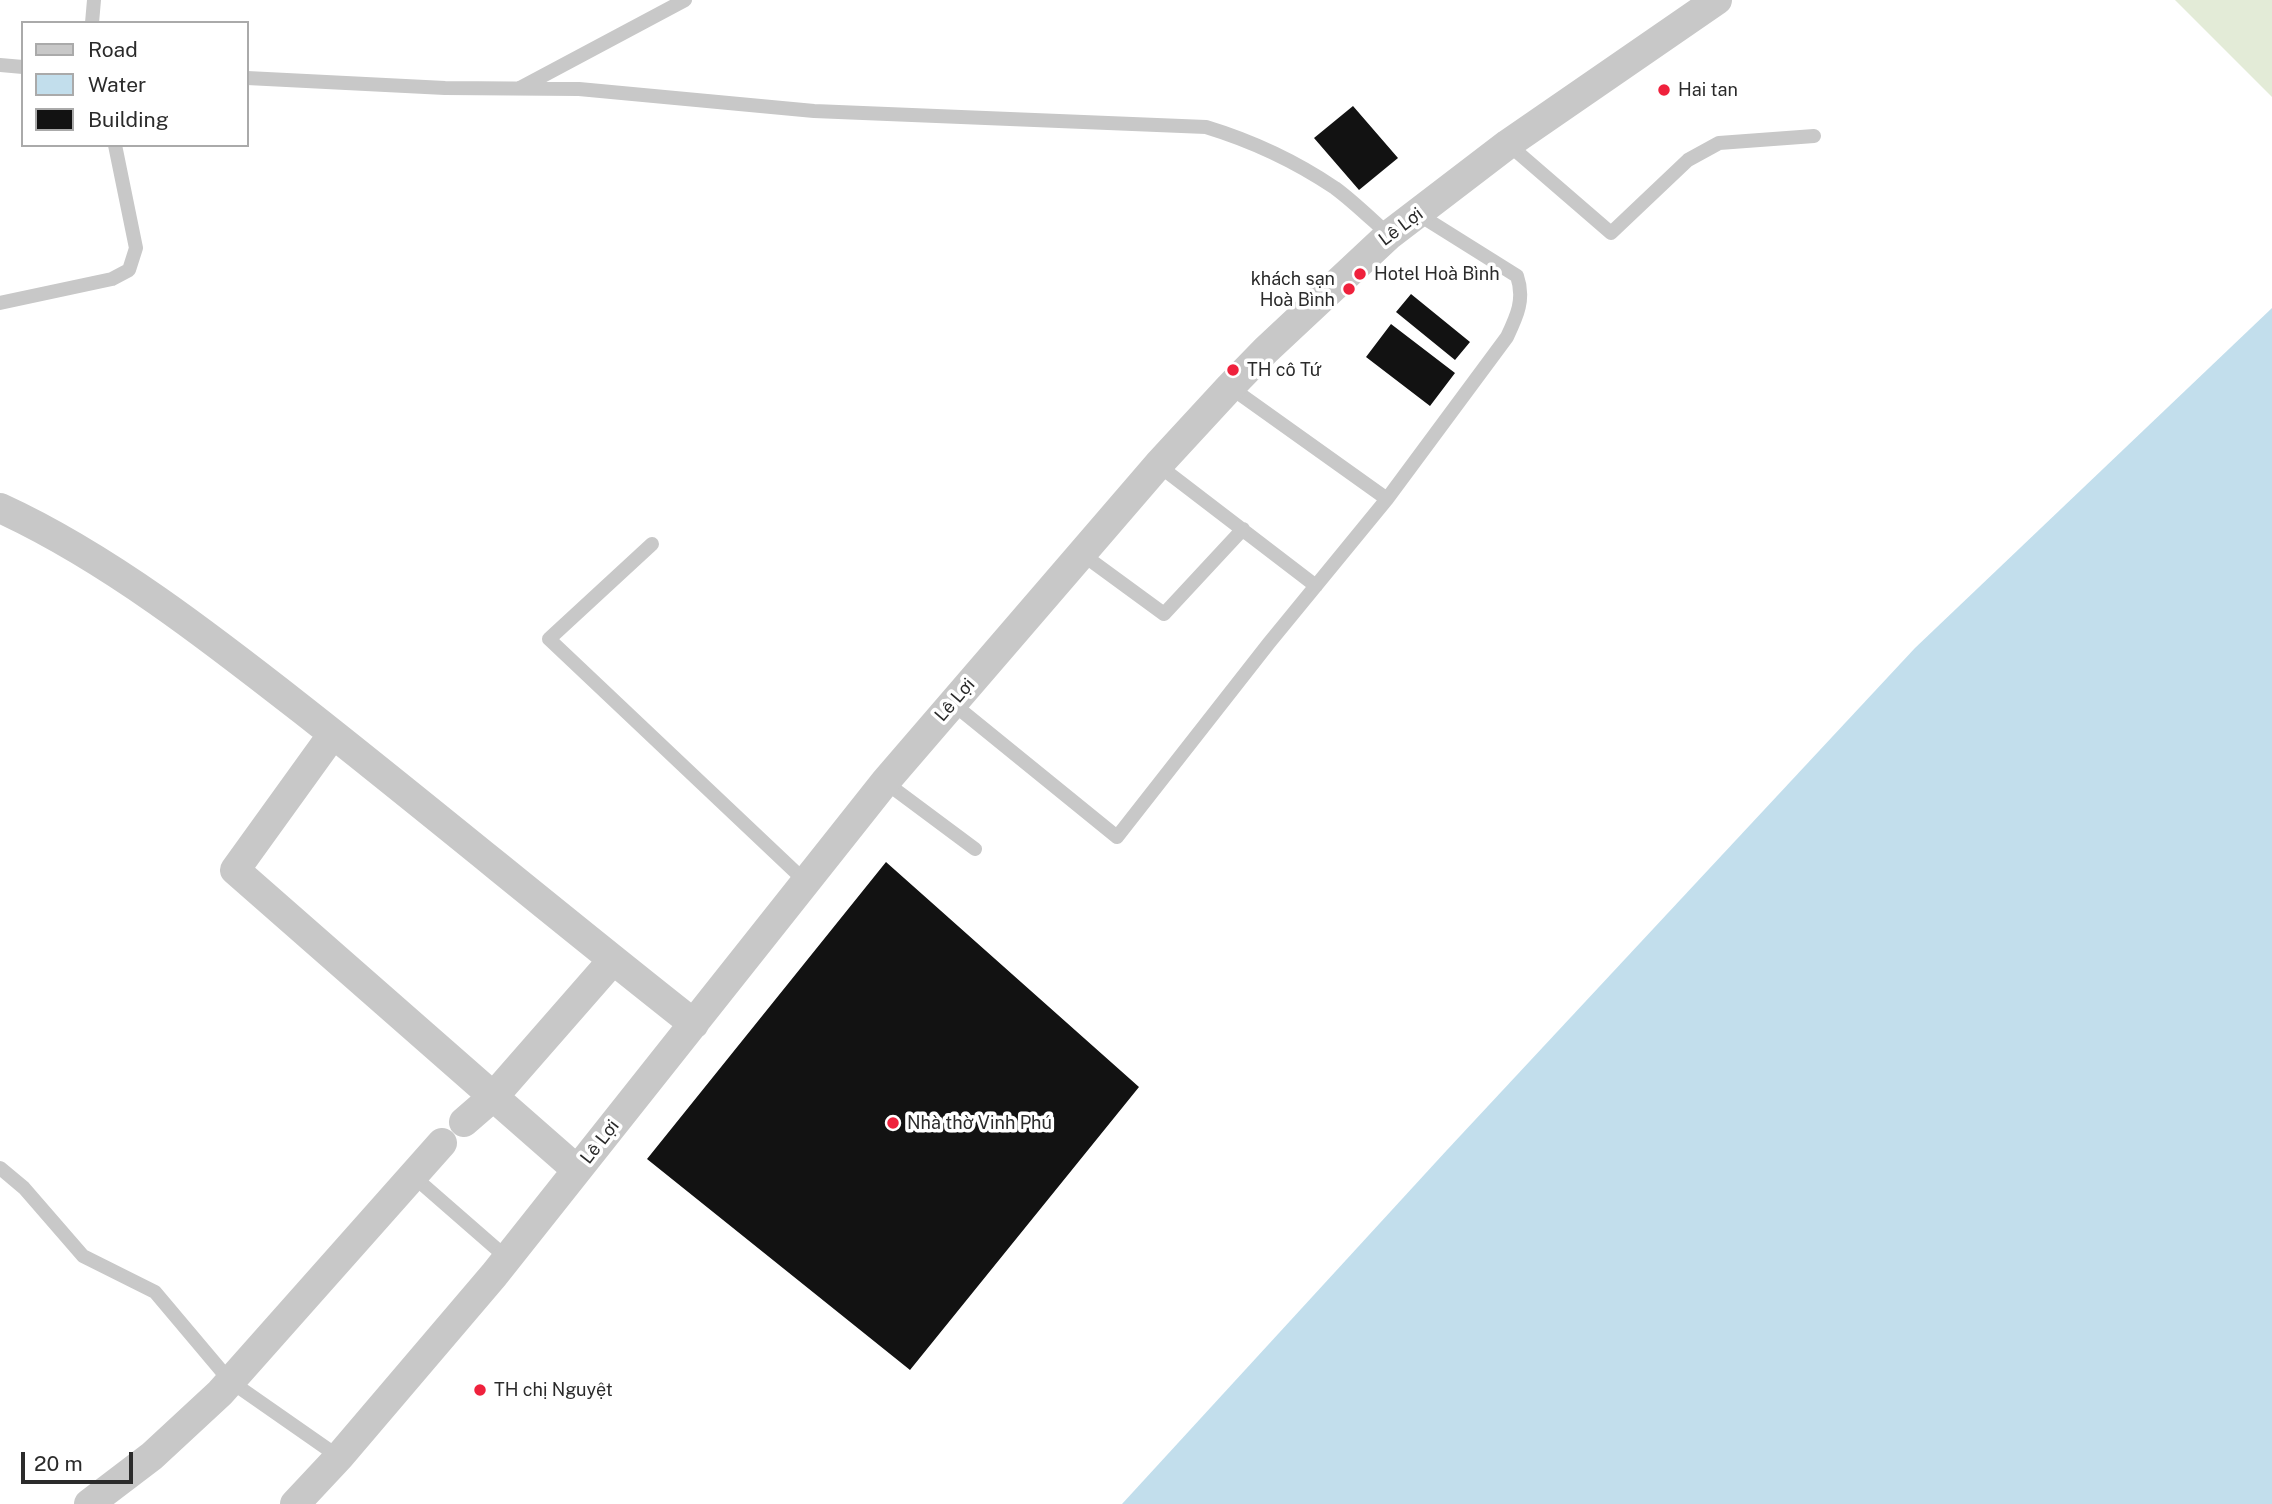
<!DOCTYPE html>
<meta charset="utf-8">
<style>
body{margin:0}
#map{position:relative;width:2272px;height:1504px;overflow:hidden;background:#fff;font-family:"Public Sans",sans-serif}
canvas{display:block}
.legend{position:absolute;left:21px;top:21px;width:228px;height:126px;box-sizing:border-box;background:#fff;border:2px solid #aaa;margin:0;padding:9px 12px;list-style:none;font-size:21px;color:#2b2b2b}
.legend li{display:flex;align-items:center;gap:14px;height:35px}
.legend b{width:35px;border:2px solid #aaa}
.scale{position:absolute;left:21px;top:1452px;width:112px;height:32px;box-sizing:border-box;border:4px solid #2b2b2b;border-top:0;padding-left:9px;font-size:21px;line-height:24px;white-space:nowrap;color:#2b2b2b;-webkit-text-stroke:5px #fff;paint-order:stroke}
</style>
<div id="map">
<canvas width="2272" height="1504"></canvas>
<ul class="legend">
<li><b style="height:9px;background:#c8c8c8"></b>Road</li>
<li><b style="height:19px;background:#c2deec"></b>Water</li>
<li><b style="height:19px;background:#121212"></b>Building</li>
</ul>
<div class="scale">20 m</div>
</div>
<script>
const g = document.querySelector('canvas').getContext('2d');
g.lineJoin = 'round';
function paint(path, color) { g.fillStyle = color; g.fill(path, 'evenodd'); }
function stroke(path, color, width, dash) { g.strokeStyle = color; g.lineWidth = width; g.lineCap = dash ? 'butt' : 'round'; g.setLineDash(dash || []); g.stroke(path); }
function label(font, color, halo, rows, align = 'center') {
  g.font = font + ' "Public Sans",sans-serif'; g.lineWidth = 7; g.setLineDash([]); g.textBaseline = 'middle'; g.strokeStyle = halo; g.fillStyle = color; for (const [text, x, y, turn = 0] of rows) {
    g.save(); g.translate(x, y); g.rotate((+turn || 0) * Math.PI / 180); g.textAlign = isNaN(turn) ? turn : align; if (halo) g.strokeText(text, 0, 0); g.fillText(text, 0, 0); g.restore();
  }
}
paint(new Path2D(`
 M2175,0h97v97z`), '#e3ebd7');
paint(new Path2D(`
 M2272,308v1196h-1150l325,-354 468,-502z`), '#c2deec');
paint(new Path2D(`
 M1353,106l45,52 -39,32 -45,-52z
 M1411,294l59,48 -15,18 -59,-48z
 M1391,324l64,49 -25,33 -64,-49z
 M886,862l253,225 -229,283 -263,-211z`), '#121212');
stroke(new Path2D(`
 M92,23l2,-23
 M0,65l23,2
 M247,78l198,10 134,1 235,22 392,16c46,14 89,34 129,61 19,14 36,31 54,47
 M520,88l165,-88
 M1508,144l103,89 77,-73 31,-17 95,-7
 M0,303l112,-24 17,-9 7,-22 -21,-103
 M1230,387l157,112
 M1158,465l158,121
 M652,544l-103,95 257,243
 M1082,554l82,60 79,-85
 M952,703l165,134 152,-194 118,-144 120,-162c10,-21 18,-38 10,-61l-99,-62
 M885,782l90,67
 M0,1168l24,20 59,68 72,36 75,89 109,76
 M413,1176l94,82`), '#c8c8c8', 14);
stroke(new Path2D(`
 M0,508c107,49 212,131 304,203 131,103 259,210 390,313
 M333,734l-98,136 342,300
 M464,1122l30,-26 119,-136
 M89,1504l63,-48 68,-63 222,-250
 M295,1504l44,-47 155,-182 391,-493 273,-317 72,-78 36,-37 123,-115 119,-91 209,-144`), '#c8c8c8', 30);
for (const [x, y, r, color] of [
 [1664,90,7,"#ef213c"],
 [1360,274,7,"#ef213c"],
 [1349,289,7,"#ef213c"],
 [1233,370,7,"#ef213c"],
 [893,1123,7,"#ef213c"],
 [480,1390,7,"#ef213c"]
]) { const dot = new Path2D(); dot.arc(x, y, r, 0, 2 * Math.PI); g.fillStyle = color; g.fill(dot); stroke(dot, '#fff', 2.5); }
label('18px', '#2b2b2b', '#fff', [
 ["Hai tan",1678,90],
 ["Hotel Hoà Bình",1374,274],
 ["khách sạn",1335,279,"right"],
 ["Hoà Bình",1335,300,"right"],
 ["TH cô Tứ",1247,370],
 ["Nhà thờ Vinh Phú",907,1123],
 ["TH chị Nguyệt",494,1390]
], 'left');
label('18px', '#2b2b2b', '#fff', [
 ["Lê Lợi",1401,227,-37],
 ["Lê Lợi",955,700,-49],
 ["Lê Lợi",600,1142,-52]
]);
</script>
